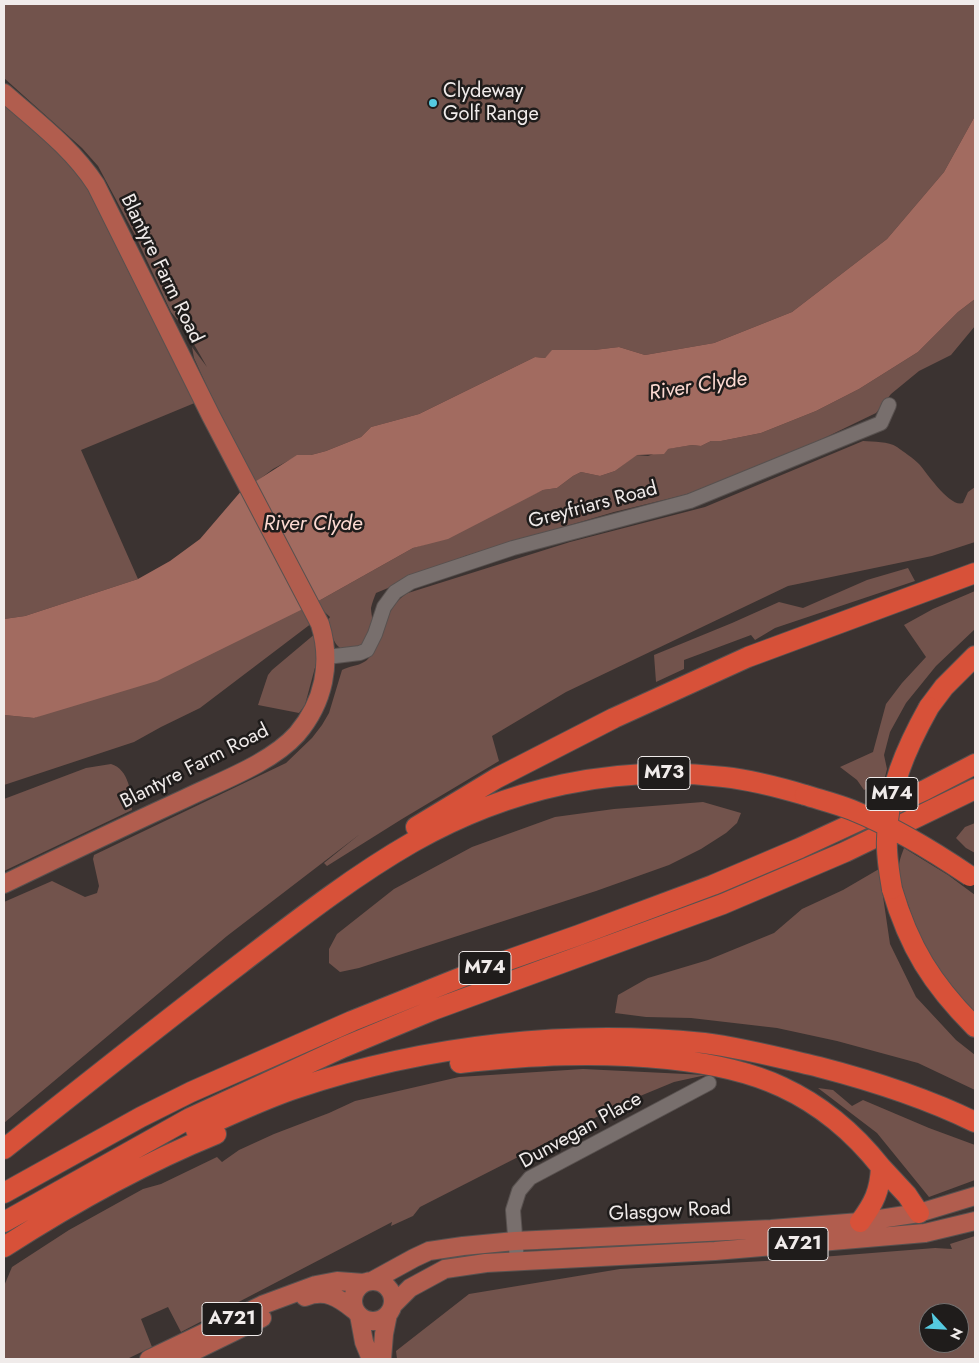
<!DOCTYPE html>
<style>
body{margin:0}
#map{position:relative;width:979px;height:1363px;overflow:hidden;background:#3b3331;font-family:Jost,sans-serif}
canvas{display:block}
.frame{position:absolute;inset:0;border:5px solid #f0ebea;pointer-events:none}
.north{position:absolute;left:919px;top:1303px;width:50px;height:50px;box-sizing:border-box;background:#1f1c1b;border:1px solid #736f6e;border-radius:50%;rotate:115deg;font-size:14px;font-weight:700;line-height:20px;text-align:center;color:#f0ebea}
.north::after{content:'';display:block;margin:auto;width:18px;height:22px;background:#55cae0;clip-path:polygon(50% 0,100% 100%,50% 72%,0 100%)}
</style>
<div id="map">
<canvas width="979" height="1363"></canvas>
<div class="frame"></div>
<div class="north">N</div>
</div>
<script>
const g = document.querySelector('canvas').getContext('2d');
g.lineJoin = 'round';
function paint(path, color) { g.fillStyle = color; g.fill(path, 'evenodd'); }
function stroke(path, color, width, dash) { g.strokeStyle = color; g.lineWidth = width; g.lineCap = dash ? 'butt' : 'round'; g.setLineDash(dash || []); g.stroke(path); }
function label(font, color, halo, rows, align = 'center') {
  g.font = font + ' Jost,sans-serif'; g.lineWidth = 5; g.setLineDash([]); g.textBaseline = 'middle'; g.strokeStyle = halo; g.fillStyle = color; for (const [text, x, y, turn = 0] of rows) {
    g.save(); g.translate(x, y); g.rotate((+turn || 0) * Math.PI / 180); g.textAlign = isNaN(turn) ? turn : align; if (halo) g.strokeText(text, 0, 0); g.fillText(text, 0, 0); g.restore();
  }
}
paint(new Path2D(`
 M4,4h971v112l-31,56 -57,67 -95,73 -78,31 -69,12 -26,-8 -25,3h-41l-8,8 -10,-1 -116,57 -48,13 -10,10 -35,14 -15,4 -14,1 -24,13 -21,16 -58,-127 -2,-11 15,20 -20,-35 -16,-20 -35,-75 -38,-71 -16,-18 -78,-70z
 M4,102l75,70 118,230 -116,48 57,129 -113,37 -21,3z
 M975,299v27l-24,29 -32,16 -28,23 -15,19 -120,58 -72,24 -70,17 -149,44 -89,37c-2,5 -4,10 -5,15 0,5 2,11 1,16 -1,12 -8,22 -20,25 -19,5 -20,-17 -24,-29l2,-3 -15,-14 98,-55 13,-4 117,-54 14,-2 16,-12 8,-4 19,4 15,-5 21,-16 12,1 19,-7 25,-4 9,1 10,-5h10l40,-8 55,-22 43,-22 59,-37 40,-40z
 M863,441c11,1 25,0 34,6 7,5 16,11 22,17 8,9 31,44 44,39l5,-11 7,-5v55l-43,14 -144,30 -222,106 -74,44 7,25 -97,58 -75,47 -3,-3 36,-29 -133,102 -223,187v-221l48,-21 33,16 12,-4 2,-7 -6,-27 1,-4 192,-92 26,-25 10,-13 7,-12 13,-43c7,-4 16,-4 22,-8 6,-3 9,-11 11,-16 9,-18 14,-43 33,-53l162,-51 135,-35z
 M908,568l7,13 -140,47 -20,12 -4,-5 -67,25v9l-28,13 -2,-27 78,-32 47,-21 24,6 64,-28z
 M975,591v38l-39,37 -30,37 -16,29 -6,23 3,14 -3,12 -20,9 -7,-10 -17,-13 33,-15 13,-48 16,-21 24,-26 -22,-32 29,-16z
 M305,607l7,16 -112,85 -39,19 -27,15 -130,43v-70l30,3z
 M316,633l1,27 -12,45 -6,8 -41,-8 10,-30 4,-5z
 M111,764c18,5 21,31 21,46l-128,61v-72l82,-31z
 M703,802l38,11 -4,10 -11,10 -25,16 -32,16 -73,26 -237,77 -19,4 -11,-9v-14l8,-15 57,-45 78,-42 83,-30 59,-8z
 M975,823v30l-9,-5 -10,-10 9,-11z
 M904,848l44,27 27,20v117c-32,-33 -53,-64 -67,-108 -4,-11 -9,-25 -9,-37 0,-7 3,-13 5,-19z
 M879,869l11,75 26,53 40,43 19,15v35l-57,-27 -81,-22 -60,-13 -86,-10 -45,-1 -31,-4 3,-18 30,-17 60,-18 66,-27 28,-24 41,-19z
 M583,1069l123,6 -32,7 -46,19 -208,106 -7,9 -22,10 1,-4 -211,110 -13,-25 -27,12 11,28 -25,12h-123v-73l8,-19 57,-37 74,-41 18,-5 56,-27 5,5 17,-12 35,-16 55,-21 26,-12 104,-24z
 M818,1088l15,2 19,16 11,-6 66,28 46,17v35l-46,17 -52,-64z
 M975,1236v123h-578l-1,-8 73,-57 151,-25 163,-9 152,-12 17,1 -2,-5zM929,1313h30v30h-30z`), '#72534c');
paint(new Path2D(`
 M975,116v183l-17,13 -40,40 -59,37 -43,22 -55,22 -40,8h-10l-10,5 -9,-1 -24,4 -4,5 -27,1 -22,16 -15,5 -19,-4 -8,4 -16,12 -14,2 -95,49 -35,9 -98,55 -158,78 -123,37 -30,-3v-96l21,-3 113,-37 32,-18 30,-22 42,-49 55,-35h14l15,-4 35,-14 10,-10 48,-13 116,-57 10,1 7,-8h42l25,-3 26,8 69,-12 78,-31 95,-73 57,-67z`), '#a26b60');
const minor = new Path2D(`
 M327,657l33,-4 7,-3 8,-16 9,-27 11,-15 16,-10 102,-34 177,-47 191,-78 8,-18
 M517,1261l-4,-51 6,-19 11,-13 179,-95`);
const major = new Path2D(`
 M4,93c33,29 68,55 92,92l115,231 109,208c12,39 4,78 -23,110 -26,29 -76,47 -111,64 -61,28 -122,57 -182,86
 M372,1281l42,-23 15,-7 34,-5 52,-5 256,-12 89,-7 59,-9 56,-17
 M353 1301a20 20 0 1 1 40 0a20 20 0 1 1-40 0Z
 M305,1297c20,-8 33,0 49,13
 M393,1305l17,-17 35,-19 41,-6 229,-12 210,-18 50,-12
 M359,1315l5,27 7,17
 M149,1359l113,-54 54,-20 21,-4 27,2
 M178,1359l84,-41
 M382,1359l2,-25 4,-20`);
const highway = new Path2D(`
 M929,707l15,-20 31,-31
 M416,827l81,-49 117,-60 134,-61 227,-84
 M892,889c17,58 40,95 83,138
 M460,1063c73,-8 136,-11 208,-4 39,4 78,11 114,28 39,18 72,46 99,80 -1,24 -7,36 -21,55
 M196,1130c33,-14 67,-31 101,-42 129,-43 271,-59 407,-45 39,5 77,15 115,24 54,14 107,31 156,55
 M4,1149c78,-62 156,-124 236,-185 56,-43 112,-87 173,-122 95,-54 203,-78 311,-65 27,3 54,10 81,18
 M881,1167l26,28 12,18
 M4,1193l137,-76 50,-25 161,-71 125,-50 102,-36 134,-50 87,-37 125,-58 50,-26
 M4,1222l186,-104 154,-71 89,-37 290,-106 122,-52 130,-63
 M4,1247c67,-43 138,-83 212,-113`);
stroke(minor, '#58514f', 16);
stroke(major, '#58514f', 20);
stroke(highway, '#58514f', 22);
stroke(minor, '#786f6d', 14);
stroke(major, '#b15d4e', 18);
stroke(highway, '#d75139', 20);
const highwayBridge = new Path2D(`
 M805,795c16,5 32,9 47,15 42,17 81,41 118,66
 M892,889c-3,-17 -6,-34 -5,-50 0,-48 19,-91 42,-132`);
stroke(highwayBridge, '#58514f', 22, []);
stroke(highwayBridge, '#d75139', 20);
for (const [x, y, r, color] of [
 [433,103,5,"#55cae0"]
]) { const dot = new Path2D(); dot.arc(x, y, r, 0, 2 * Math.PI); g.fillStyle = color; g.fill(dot); stroke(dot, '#1f1c1b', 2); }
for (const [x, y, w] of [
 [664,773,52],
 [892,794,52],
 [485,968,52],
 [798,1244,60],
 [232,1319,60]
]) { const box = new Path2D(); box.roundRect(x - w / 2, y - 16.5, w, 33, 4); g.fillStyle = '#1f1c1b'; g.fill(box); stroke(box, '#f0ebea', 1); }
label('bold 19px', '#f0ebea', null, [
 ["M73",664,773],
 ["M74",892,794],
 ["M74",485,968],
 ["A721",798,1244],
 ["A721",232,1319]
]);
label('20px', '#f0ebea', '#1f1c1b', [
 ["Clydeway",443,92],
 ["Golf Range",443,115]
], 'left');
label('20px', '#f0ebea', '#1f1c1b', [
 ["Blantyre Farm Road",161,269,64],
 ["Greyfriars Road",593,506,-15],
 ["Blantyre Farm Road",195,767,-27],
 ["Dunvegan Place",581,1131,-29],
 ["Glasgow Road",670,1212,-3]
]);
label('italic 21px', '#fddad2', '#1f1c1b', [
 ["River Clyde",698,387,-9],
 ["River Clyde",313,525]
]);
</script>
